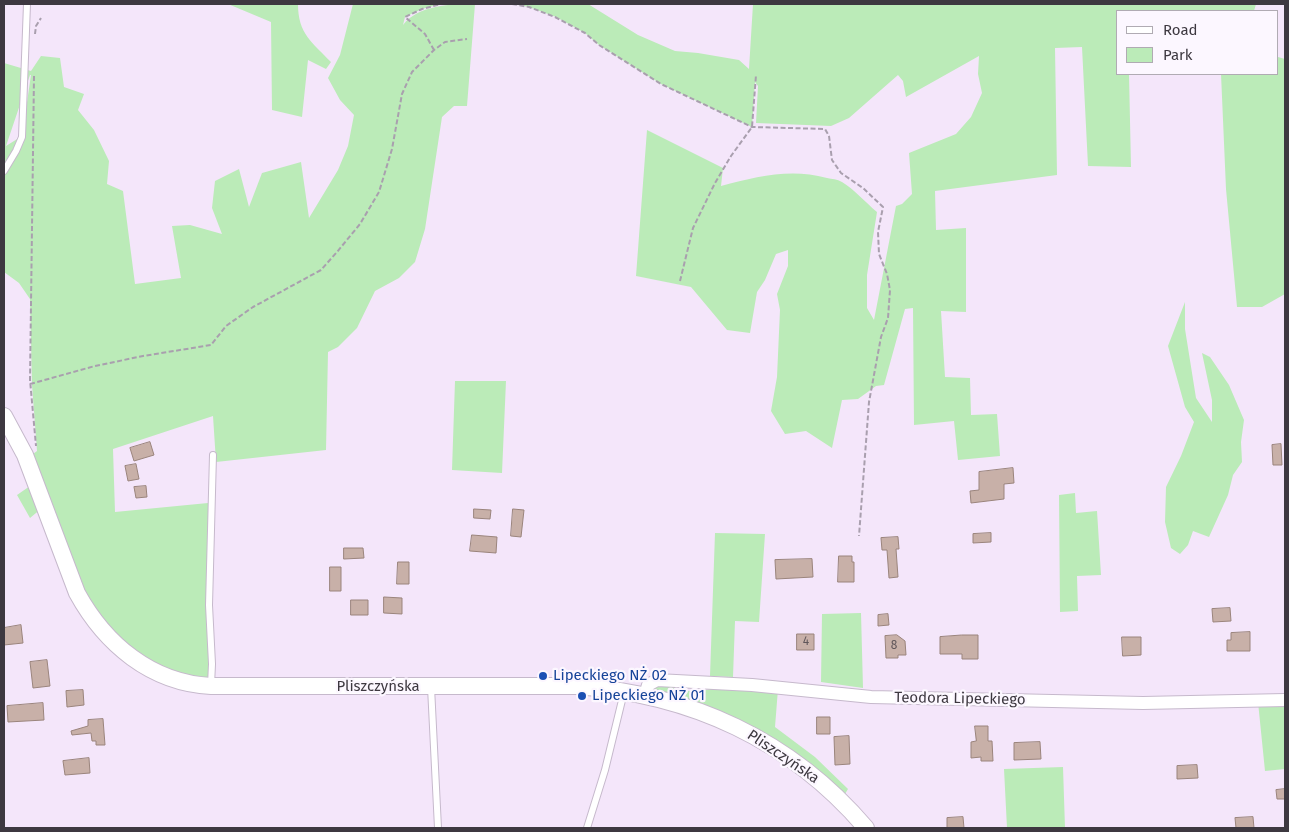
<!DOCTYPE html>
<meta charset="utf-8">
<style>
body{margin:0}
#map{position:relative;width:1289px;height:832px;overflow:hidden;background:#f4e6fa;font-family:"Fira Sans",sans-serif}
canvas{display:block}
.frame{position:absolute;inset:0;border:5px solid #3d3840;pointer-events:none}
.legend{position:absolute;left:1116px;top:10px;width:162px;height:65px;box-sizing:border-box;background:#fcf7ff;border:1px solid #b0abb3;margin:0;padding:6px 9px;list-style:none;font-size:15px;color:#3d3840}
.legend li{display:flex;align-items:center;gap:10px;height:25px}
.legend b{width:25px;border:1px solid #b0abb3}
</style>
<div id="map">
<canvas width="1289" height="832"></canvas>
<div class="frame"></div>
<ul class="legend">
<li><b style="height:6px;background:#fff"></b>Road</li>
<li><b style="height:14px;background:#bbebb8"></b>Park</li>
</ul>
</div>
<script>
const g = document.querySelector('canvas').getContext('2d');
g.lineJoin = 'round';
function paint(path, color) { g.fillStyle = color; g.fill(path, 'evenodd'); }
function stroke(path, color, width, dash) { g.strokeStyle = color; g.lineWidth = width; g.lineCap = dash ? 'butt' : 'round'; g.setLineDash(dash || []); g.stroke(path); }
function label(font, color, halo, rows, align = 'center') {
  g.font = font + ' "Fira Sans",sans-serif'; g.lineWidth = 4.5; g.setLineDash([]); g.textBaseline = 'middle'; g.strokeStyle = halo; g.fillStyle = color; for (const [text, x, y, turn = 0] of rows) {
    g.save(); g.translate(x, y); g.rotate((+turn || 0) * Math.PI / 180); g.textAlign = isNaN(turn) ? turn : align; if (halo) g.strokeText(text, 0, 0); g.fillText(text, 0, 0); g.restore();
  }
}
paint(new Path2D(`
 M228,4h70c0,30 14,38 33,58l-5,7 -18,-9 -6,57 -30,-7 -1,-88z
 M353,4h88l-19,5 -17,8 -2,8c15,-20 48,-21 72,-21l-8,102h-13l-12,11 -17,112 -10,33 -16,16 -24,13 -18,37 -19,19 -10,5 -2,98 -110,12 -3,-46 -100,33 2,63 93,-9 2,170 -4,6 -29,-6 -27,-11 -16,-11 -29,-27 -26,-41 -50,-126 8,-6 -5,-66 -2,-86 -11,-16 -15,-11v-209l27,8 10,-15 19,2 4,29 20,7 -6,16 16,20 15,31 -2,23 16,7 12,93 46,-6 -9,-52 18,-1 32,9 -10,-26 3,-27 24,-12 10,38 13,-34 39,-11 8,56 29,-48 10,-24 6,-31 -14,-15 -12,-22 12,-23zM31,75l-9,61 -16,10 24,-71z
 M512,4h76l50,31 37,16 23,2 41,7 10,9 4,-65h503l-2,7h-136v63h11l2,93 -43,-1 -6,-119 -27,1 2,127 -122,16 1,39 30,-2v84l-25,-1 4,66 25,1 1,37 26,-1 3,42 -42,4 -4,-39 -40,4 -1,-117 -8,1 -21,76 -8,1 -18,13 -16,1 -10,48 -26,-17 -21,3 -14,-23 6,-34 3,-67 -3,-16 11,-28v-16l-12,4 -11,26 -8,12 -7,41 -23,-3 -36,-43 -55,-11 11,-146 76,38 -2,18c36,-9 68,-18 106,-8 5,1 10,1 15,4 12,7 23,20 35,30l-10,63v33l7,12 22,-114 6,-2 10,-10 -3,-41 47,-19 15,-17 11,-24 -4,-19 1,-18 -73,41 -3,-16 -5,-6 -49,43 -18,8 -75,-3 2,-37 -3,-4 -3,45 -91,-43 -62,-39 -14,-12 -29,-16 -27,-10z
 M1278,57l7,2v235l-23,13h-25l-11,-118 -5,-115h57z
 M1185,302v27l11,69 16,24v-22l-10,-47 8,4 19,28 15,35 -3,22 1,20 -9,13 -5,20 -19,42 -16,-6 -5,14 -8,9 -9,-6 -6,-26 1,-35 15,-31 13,-34 -9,-15 -17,-61z
 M455,381h51l-4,92 -50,-3z
 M30,486l12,22 -12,10 -13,-23z
 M1075,493l1,20 21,-2 4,64 -24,1 1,35 -18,1 -1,-117z
 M715,533l50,1 -6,88 -24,-1 -2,56 -23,-1z
 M861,613l2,75 -42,-6 1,-68z
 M665,684l24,7 17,-1 16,-3 56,2 -3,38 40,30 33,32 -3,5 -192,-103 3,-5z
 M1258,702l27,2v65l-20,2z
 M1063,767l2,61h-58l-3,-59z`), '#bbebb8');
const building = new Path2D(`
 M150,442l4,13 -20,6 -4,-13z
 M1281,444l1,21h-9l-1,-20z
 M136,464l3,15 -11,2 -3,-15z
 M1013,468l1,15 -10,1v15l-33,4 -1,-12 9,-1v-18z
 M146,486l1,11 -11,1 -2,-11z
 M474,509l17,1 -1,9 -16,-1z
 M513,509l11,1 -3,27 -10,-1z
 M991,533v9l-18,1v-9z
 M472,535l25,2 -1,16 -26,-2z
 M898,537l1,12h-3l2,28 -9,1 -2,-28h-5l-1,-12z
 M344,548h19l1,10 -20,1z
 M839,556h13v6h2v20h-16z
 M812,559l1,18 -37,2 -1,-19z
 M398,562h11v22h-12z
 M330,567h11v24h-11z
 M384,597l18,1v16l-18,-1z
 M351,600h17v15h-17z
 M1230,608l1,13 -18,1 -1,-13z
 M888,614l1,11 -11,1v-11z
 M21,625l2,18 -19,2v-17z
 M1250,632v19h-23v-11h4v-7z
 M797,634h17v16h-17z
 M897,635l8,6 1,14h-8v3h-12l-1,-22z
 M962,635h16v24h-16v-5h-22v-17z
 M1122,637h19v18l-18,1z
 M47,660l3,26 -17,2 -3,-26z
 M83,690l1,15 -17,2 -1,-16z
 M43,703l1,17 -36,2 -1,-16z
 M817,717h13v17h-13z
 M103,719l2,26h-9v-4h-4l-1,-8 -19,2 -1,-4 17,-5v-6z
 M975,726h13v15h4l1,20h-12v-4l-10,1v-16l5,-1z
 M849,736l1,28 -15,1 -1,-28z
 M1040,742l1,17 -27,1v-17z
 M89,758l1,15 -25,2 -2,-14z
 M1197,765l1,13 -21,1v-13z
 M1285,789v10h-8l-1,-9z
 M963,817l1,11h-17v-10z
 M1253,817l1,11h-18l-1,-10z`);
paint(building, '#c8b0a8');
stroke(building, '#9a847c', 1);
const lane = new Path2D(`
 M4,171l12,-20 6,-14 5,-133
 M211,685l1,-21 -3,-59 4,-150
 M431,687l7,141
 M587,828l18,-58 19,-78`);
const street = new Path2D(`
 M645,695l3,-10 9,-5 95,5 119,12 272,6 142,-3`);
const secondary = new Path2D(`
 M4,416l21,39 52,138c28,51 74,90 134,93h365c115,8 215,54 290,142`);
stroke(lane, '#c6b9cc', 8);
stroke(street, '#c6b9cc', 14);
stroke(secondary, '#c6b9cc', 18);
stroke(new Path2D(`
 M512,4l17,3 26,10 30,16 14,12 62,39 91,43 73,2 4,7 3,24 9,13 22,15 20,19 -5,25 1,22 8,20 3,16 -2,28 -7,19 -12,65 -10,134
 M35,34l1,-8 5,-8
 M434,50l-9,-16 -20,-17 17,-8 19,-5
 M34,76l-4,304 6,66
 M680,281l13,-53 22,-45 16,-27 21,-29 4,-52
 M30,384l65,-18 48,-10 68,-11 15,-19 27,-19 68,-37 16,-18 23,-28 19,-32 13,-43 10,-55 10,-22 22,-22 11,-8 22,-3`), '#a99fae', 2, [5, 2.5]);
stroke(lane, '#fff', 6);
stroke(street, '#fff', 12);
stroke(secondary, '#fff', 16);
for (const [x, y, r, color] of [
 [543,676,5,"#1a4fb4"],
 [582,696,5,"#1a4fb4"]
]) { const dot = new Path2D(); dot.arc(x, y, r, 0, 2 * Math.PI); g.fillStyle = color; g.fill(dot); stroke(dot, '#fcf7ff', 2); }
label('12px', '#60565a', null, [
 ["4",806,642],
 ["8",894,646]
]);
label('15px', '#164399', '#fcf7ff', [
 ["Lipeckiego NŻ 02",553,676],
 ["Lipeckiego NŻ 01",592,696]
], 'left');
label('15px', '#3d3840', '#fcf7ff', [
 ["Pliszczyńska",378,687],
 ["Teodora Lipeckiego",960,699,1],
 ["Pliszczyńska",783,757,34]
]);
</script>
